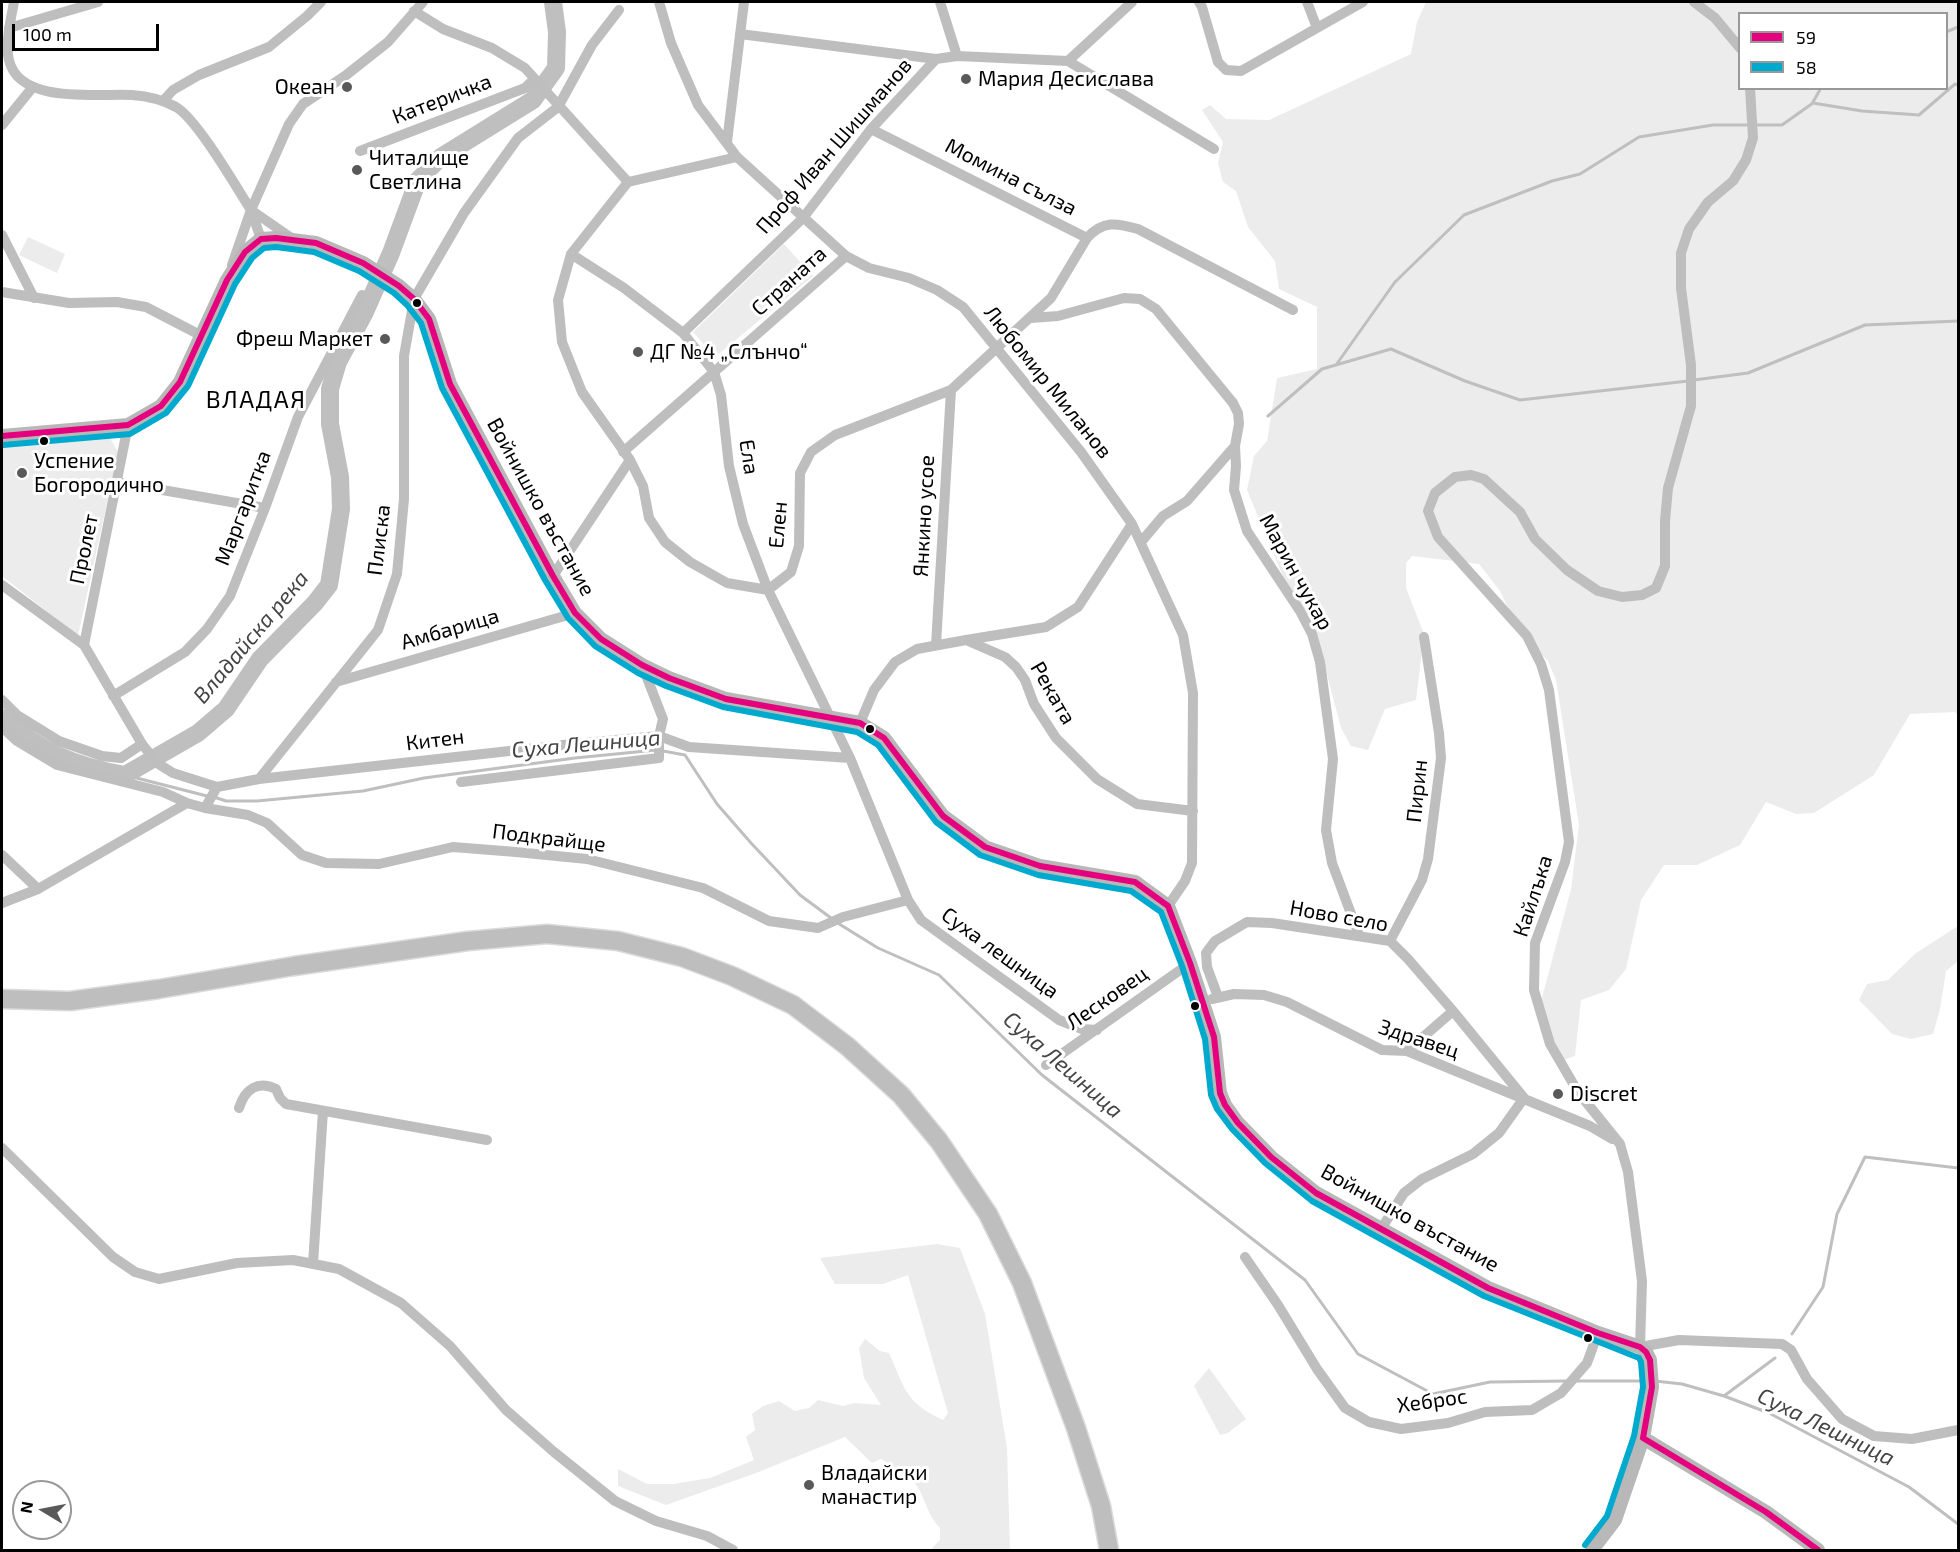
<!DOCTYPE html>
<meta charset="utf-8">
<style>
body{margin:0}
#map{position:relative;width:1960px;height:1552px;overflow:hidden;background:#fff;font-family:"Exo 2",sans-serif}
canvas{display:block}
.frame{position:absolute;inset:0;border:3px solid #000;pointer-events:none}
.legend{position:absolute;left:1738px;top:12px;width:210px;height:78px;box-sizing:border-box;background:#fff;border:2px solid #999;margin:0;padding:8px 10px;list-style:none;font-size:18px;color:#000}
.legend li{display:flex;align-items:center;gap:12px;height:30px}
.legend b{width:30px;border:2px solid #999}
.north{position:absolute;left:12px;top:1480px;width:60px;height:60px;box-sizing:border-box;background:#fff;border:2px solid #999;border-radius:50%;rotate:280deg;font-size:16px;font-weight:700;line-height:24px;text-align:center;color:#000}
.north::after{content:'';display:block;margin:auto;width:21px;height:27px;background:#595959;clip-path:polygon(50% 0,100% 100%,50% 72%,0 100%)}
.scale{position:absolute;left:12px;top:24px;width:147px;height:27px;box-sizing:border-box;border:3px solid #000;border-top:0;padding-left:8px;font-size:18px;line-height:21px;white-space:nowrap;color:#000;-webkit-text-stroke:4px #fff;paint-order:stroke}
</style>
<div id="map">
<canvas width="1960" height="1552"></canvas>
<div class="frame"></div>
<ul class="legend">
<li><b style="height:8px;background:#e5007d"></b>59</li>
<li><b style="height:8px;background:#00a9ce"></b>58</li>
</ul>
<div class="north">N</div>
<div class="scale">100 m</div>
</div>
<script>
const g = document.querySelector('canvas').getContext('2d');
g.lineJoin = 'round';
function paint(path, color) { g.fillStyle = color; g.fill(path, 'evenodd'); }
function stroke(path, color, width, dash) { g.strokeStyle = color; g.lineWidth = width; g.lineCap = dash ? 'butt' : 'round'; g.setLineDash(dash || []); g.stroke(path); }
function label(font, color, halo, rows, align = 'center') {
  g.font = font + ' "Exo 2",sans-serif'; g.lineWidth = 6; g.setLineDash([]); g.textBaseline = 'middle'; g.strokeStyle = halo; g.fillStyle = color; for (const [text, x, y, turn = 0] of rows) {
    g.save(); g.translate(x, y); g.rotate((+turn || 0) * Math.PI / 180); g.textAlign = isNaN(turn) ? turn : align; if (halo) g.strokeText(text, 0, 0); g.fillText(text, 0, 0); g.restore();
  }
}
paint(new Path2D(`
 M1426,2h532v714l-3,-4 -45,2 -36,61 -60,38 -18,1 -30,-12 -26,43 -43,20h-33l-23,35 -15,69 -17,21 -28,10 -6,56 -15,5 -21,-52 32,-120 8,-64 -23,-145 -8,-19 -28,-28 -20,-42 -21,-27 -67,-8 -6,7v25l18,46 -8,66 -31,9 -17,41 -17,-4 -10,-18 -24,-92 -32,-55 -38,-91 7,-34 13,-15 10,-63 40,-9v-62l-38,-18 -4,-28 -27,-34 -12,-36 -13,-9 -5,-19 5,-21 -21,-32 8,-5 16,14 43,1 142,-66 6,-32zM1740,14h206v74h-206z
 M28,237l37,17 -8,19 -38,-18z
 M784,244l29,32 -98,81 -22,-25z
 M110,438l8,14 -40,184 -76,-60v-131z
 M1958,926v35l-12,10 -6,38 -7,25 -22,5 -19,-5 -33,-34 8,-16 21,-4 28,-27z
 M937,1244l23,4 25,66 22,134 3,102h-78l1,-3 7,-7v-12c-11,-11 -14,-25 -21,-39 -7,-13 -26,-23 -38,-30l-9,4 -27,-26 -89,36 -90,32 -48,-19v-17l29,15h26l37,-6 44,-18 -8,-23 9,-7 -3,-16 11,-8 16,-5 16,10 14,-3 9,-8 25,6 11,-3 27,2 -17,-27 -5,-30 6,-9 15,12 9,2c16,36 16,49 54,67l5,-7 -40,-138 -25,9h-48l-15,-26z
 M1209,1368l37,51 -18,14 -8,2 -26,-49z`), '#ececec');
stroke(new Path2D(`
 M1946,32l12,-5
 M1813,102l8,-14
 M1336,365l59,-83 69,-67 88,-34 28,-7 59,-37 74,-12h69l31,-22 49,8 57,4 36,-31 3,1
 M1694,380l54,-7 117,-48 93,-4
 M1268,416l54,-47 69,-20 74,32 55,19 168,-19
 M663,751l22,4 32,49 34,39 49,52 31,23
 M125,775l82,21
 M214,797l12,4h31l106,-10 61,-13 151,-20 81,-8
 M836,922l42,26 61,27 103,100 263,205 53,74 75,40 57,-12 77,-1
 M1792,1334l31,-47 14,-73 28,-57 93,11
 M1577,1381h71
 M1655,1381l27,3 42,12 45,17 140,74 49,37
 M1724,1396l51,-38`), '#bfbfbf', 3);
stroke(new Path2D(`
 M2,718c40,34 71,48 123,57l73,-42 28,-24 34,-50 55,-56 14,-18 12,-76 -1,-32 -10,-53v-35l8,-27 26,-48 27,-61 27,-73 23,-23 92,-57 23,-32 1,-36 -4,-30`), '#bfbfbf', 18);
const highway = new Path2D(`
 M2,999l68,2 89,-12 135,-23 174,-25 79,-7 71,7 64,16 50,19 61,29 54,41 54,49 38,46 49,73 34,69 54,145 25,78 8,44`);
stroke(highway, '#dbdbdb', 21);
stroke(new Path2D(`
 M14,2c-3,16 -9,42 -5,58 10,45 90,33 123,35 15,1 31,5 44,12 21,12 60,80 75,103
 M659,2l12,41 27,62 39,52 109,99 23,12 40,10 28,12 26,17 118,145 51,72 51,111 10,58 -1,170 -7,18 -17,25
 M940,2l17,54
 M1199,2l3,5 16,55 8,8 15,1 122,-69
 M1307,2l10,26
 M1694,2l21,16 25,30
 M414,11l29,18 49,19 33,20 103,114
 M9,28l89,-26
 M740,34l196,25 21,-3 111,5 146,88
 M1068,61l64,-59
 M1750,88l3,50 -7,22 -13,21 -25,21 -19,27 -8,24v35l10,77v41l-23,82 -3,33v45l-9,22 -14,7 -20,2 -24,-6 -31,-21 -32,-31 -15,-27 -36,-33 -13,-4 -16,2 -20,16 -7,18 10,26 89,99 14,28 8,26 20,152 -4,20 -30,81 -1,47 16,54 28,48 42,52 8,28 14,109 -2,66 39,-7 103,4 9,6 16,29 35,40 32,17 38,3 46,-9
 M163,101l10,-11 26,-15 70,-28 38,-31 14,-14
 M2,125l30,-37
 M871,129l216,109c16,-18 30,-15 51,-9l155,81
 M727,142l17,-140
 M360,151l165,-63 9,-9
 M737,157l-109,25 -57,72 -13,46 4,42 20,50 48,68 13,26 6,32 16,24 25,20 37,21 41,7 23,-18 8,-26 1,-73 11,-21 24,-17 116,-45 100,-92 36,-60
 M2,235l32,63
 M261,239l-10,-29 38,-86 14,-20 42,-28 43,-34 35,-40
 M571,254l53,34 59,45 31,39 7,23 8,71 14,58 25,66 82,168 58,142 13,20 138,100 23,9 15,1
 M232,265l19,-55 42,29
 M2,292l67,11 48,-1 29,5 56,29
 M1031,318l27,-2 66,-18 16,1 16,10 77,94 5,10 1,11 -4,22 1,20 -2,24 13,41 53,80 12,23 8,28 13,97 -7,71 6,33 27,72
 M683,333l120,-115 68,-89 65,-70
 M623,452l223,-196
 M117,482l148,26
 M1141,542l22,-26 24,-15 48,-55
 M553,576l77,-116
 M2,585l82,60 58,99 15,19 16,10 44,14 42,-8 304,-34 96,-9v22l-198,24
 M966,640l80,-13 32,-20 54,-83
 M84,645l44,-220
 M936,645l15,-255
 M642,665l21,54 -4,17 30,11 161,11
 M336,682l239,-69
 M113,696l72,-44 22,-23 23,-33 35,-88 33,-91 64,-122
 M2,700l15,15 42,26 43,15 19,2 21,-14
 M860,723l14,-33 21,-28 22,-13 49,-9 39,17 11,10 9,13 9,24 22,34 41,41 40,25 56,7
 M2,727l15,14 40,24 106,27 24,11 18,5 43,7 19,8 35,32 24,8 53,1 74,-17 63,5 71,7 116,29 66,33 49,7 25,-11 65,-17
 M259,779l119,-149 19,-56 7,-75v-143l10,-57 50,-86 54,-75 40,-31 34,-62 27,-35
 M205,808l12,-21
 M2,855l36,34
 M2,903l36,-14 149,-86
 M1390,941l32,-61 6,-21 13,-101 -2,-25 -15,-96
 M1218,997l-11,-30 -1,-14 9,-12 32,-19 25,1 118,18 18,18 45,52 71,87 -25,35 -26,21 -51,25 -18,14 -23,36
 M1212,999l22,-5 30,1 23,7 95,48 25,1 183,75 22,13
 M1407,1051l46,-40
 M1046,1065l144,-102
 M239,1108c6,-19 19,-28 37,-19l4,9 6,6 201,36
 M2,1148l111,109 22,15 24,7 78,-16 56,-3 46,9 62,34 49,43 56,64 48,42 61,49 41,20 51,15 26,14
 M1245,1257l33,48 39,64 28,39 24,14 32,7 47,-6 37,-11 47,-2 29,-17 26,-30 11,-30
 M313,1264l10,-153`), '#bebebe', 10);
stroke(new Path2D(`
 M2,436l126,-11 33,-19 19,-24 47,-102 18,-28 16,-13 15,-1 40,5 47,20 36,23 15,13 15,20 21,65 103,192 22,37 26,26 41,26 27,13 57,21 134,24 24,15 59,78 42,31 55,19 95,16 33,24 22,57 24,74 6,56 5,12 13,18 33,34 45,36 172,95 110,45 42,14 6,5 4,8 2,27 -9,51 -28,82 -23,30
 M1643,1438l123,74 52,38`), '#b8b8b8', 14);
stroke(highway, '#bebebe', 18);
stroke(new Path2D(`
 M2,436l126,-11 33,-19 19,-24 47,-102 18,-28 16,-13 15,-1 40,5 47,20 36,23 15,13 15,20 21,65 103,192 22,37 26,26 41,26 27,13 57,21 134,24 24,15 59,78 42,31 55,19 95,16 33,24 22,57 24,74 6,56 5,12 13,18 33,34 45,36 172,95 110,45 42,14 6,5 4,8 2,27 -9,51
 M1643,1438l123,74 52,38`), '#e5007d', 6);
stroke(new Path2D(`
 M3,445l127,-11 36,-21 22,-27 47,-102 17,-26 12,-10 12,-1 38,5 45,19 35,22 13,12 14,18 21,65 103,192 23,38 27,28 43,27 28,13 57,21 134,25 21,13 58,77 44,33 58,20 93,16 30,21 21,54 23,73 6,56 6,14 15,20 33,34 47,38 172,95 155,62 2,4 2,25 -9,49 -27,80 -22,29`), '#00a9ce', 6);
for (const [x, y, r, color] of [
 [966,79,6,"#595959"],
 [347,87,6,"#595959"],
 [357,170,6,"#595959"],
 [417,303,5,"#000"],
 [385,339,6,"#595959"],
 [638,352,6,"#595959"],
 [44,441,5,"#000"],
 [22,473,6,"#595959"],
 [870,729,5,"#000"],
 [1195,1006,5,"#000"],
 [1558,1094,6,"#595959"],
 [1588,1338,5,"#000"],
 [809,1485,6,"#595959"]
]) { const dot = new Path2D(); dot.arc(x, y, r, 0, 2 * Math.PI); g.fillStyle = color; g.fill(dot); stroke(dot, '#fff', 2); }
label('21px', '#000', '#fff', [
 ["Мария Десислава",978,79],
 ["Океан",335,87,"right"],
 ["Читалище",369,158],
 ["Светлина",369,182],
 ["Фреш Маркет",373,339,"right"],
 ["ДГ №4 „Слънчо“",650,352],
 ["Успение",34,461],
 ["Богородично",34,485],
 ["Discret",1570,1094],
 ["Владайски",821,1473],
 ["манастир",821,1497]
], 'left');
label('21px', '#000', '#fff', [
 ["Катеричка",442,99,-21],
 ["Проф Иван Шишманов",834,146,-49],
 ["Момина сълза",1011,177,27],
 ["Страната",789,281,-42],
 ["Любомир Миланов",1048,382,51],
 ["Ела",749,457,81],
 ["Войнишко въстание",541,507,61],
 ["Маргаритка",243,508,-69],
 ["Янкино усое",924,516,-87],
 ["Елен",778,525,-85],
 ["Плиска",379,540,-83],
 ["Пролет",84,549,-78],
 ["Марин чукар",1296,572,61],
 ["Амбарица",450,629,-16],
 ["Реката",1053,693,60],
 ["Китен",435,740,-7],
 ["Пирин",1417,791,-84],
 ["Подкрайще",549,838,7],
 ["Кайлъка",1533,896,-72],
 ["Ново село",1339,916,10],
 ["Суха лешница",1000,953,36],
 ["Лесковец",1107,998,-35],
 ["Здравец",1419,1039,18],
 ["Войнишко въстание",1410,1218,29],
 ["Хеброс",1432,1401,-8]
]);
label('italic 22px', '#444', '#fff', [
 ["Владайска река",251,637,-50],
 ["Суха Лешница",586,744,-5],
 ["Суха Лешница",1063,1065,41],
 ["Суха Лешница",1826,1427,26]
]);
g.letterSpacing = '1.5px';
label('24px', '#000', '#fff', [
 ["ВЛАДАЯ",256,400]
]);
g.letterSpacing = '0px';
</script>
